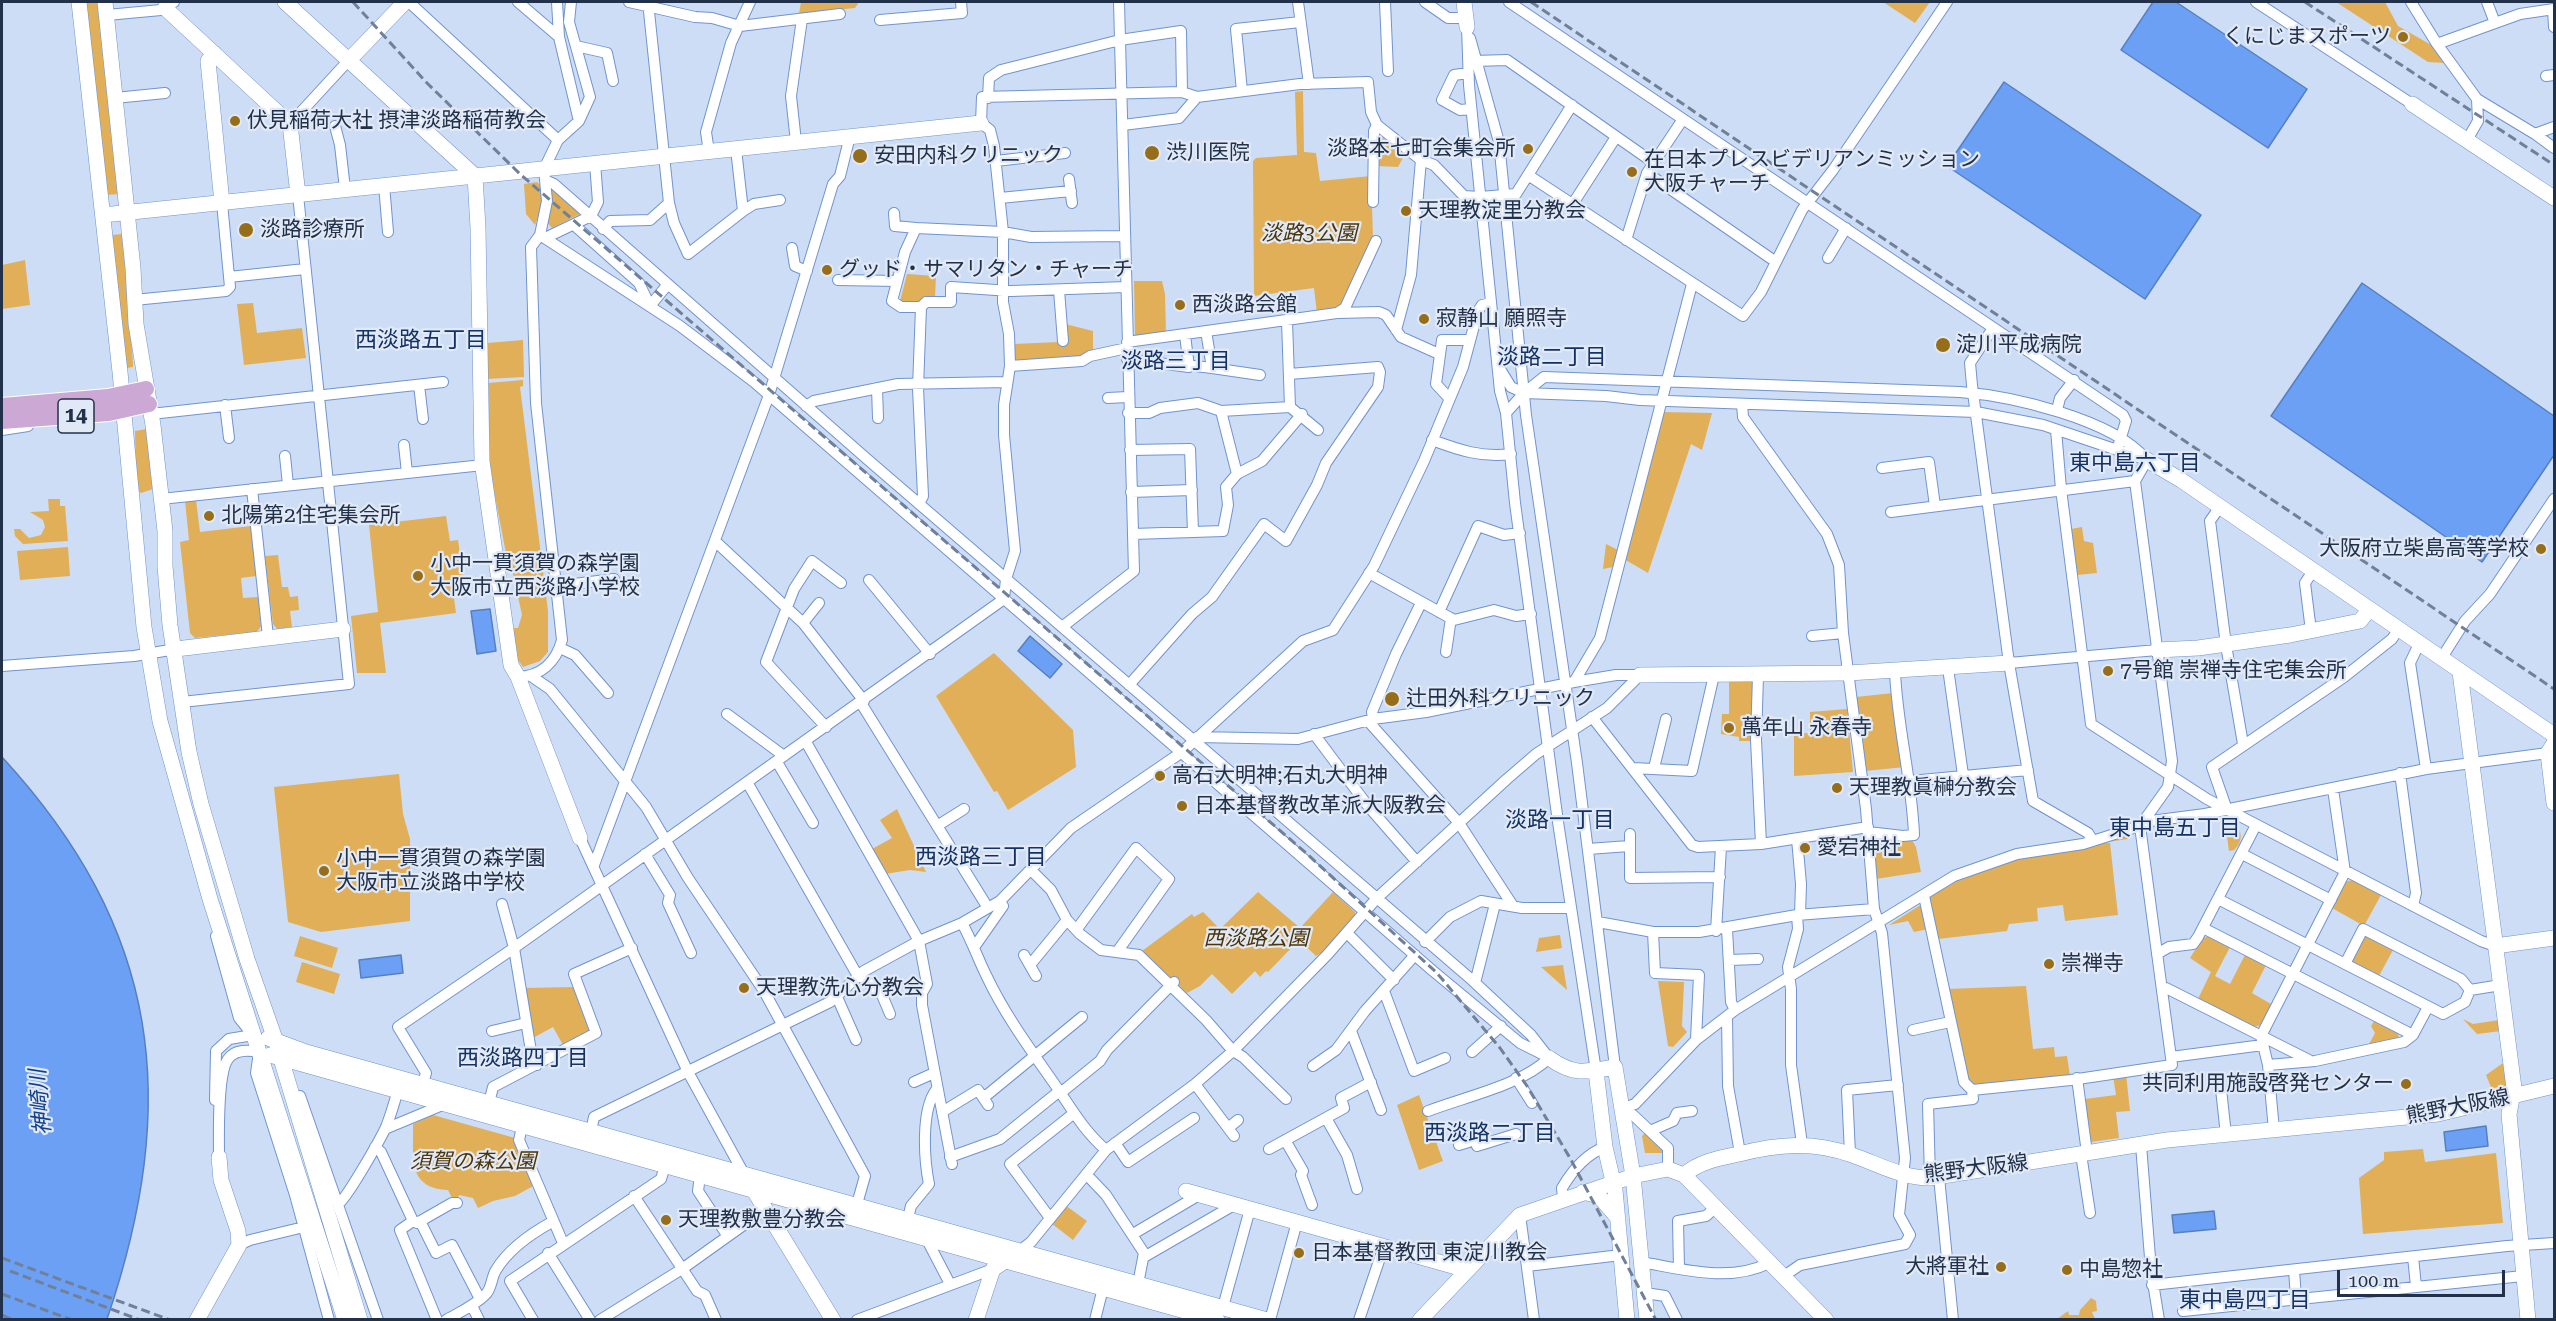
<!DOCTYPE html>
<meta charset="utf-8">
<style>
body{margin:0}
#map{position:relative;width:2556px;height:1321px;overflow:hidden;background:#cdddf6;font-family:"Roboto Serif",serif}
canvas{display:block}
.frame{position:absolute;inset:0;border:3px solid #22314a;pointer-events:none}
.scale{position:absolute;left:2337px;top:1270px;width:168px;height:27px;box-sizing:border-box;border:3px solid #22314a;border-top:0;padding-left:8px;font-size:18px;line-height:21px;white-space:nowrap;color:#22314a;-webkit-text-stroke:4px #e1e9f6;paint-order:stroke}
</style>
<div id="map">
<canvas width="2556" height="1321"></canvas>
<div class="frame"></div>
<div class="scale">100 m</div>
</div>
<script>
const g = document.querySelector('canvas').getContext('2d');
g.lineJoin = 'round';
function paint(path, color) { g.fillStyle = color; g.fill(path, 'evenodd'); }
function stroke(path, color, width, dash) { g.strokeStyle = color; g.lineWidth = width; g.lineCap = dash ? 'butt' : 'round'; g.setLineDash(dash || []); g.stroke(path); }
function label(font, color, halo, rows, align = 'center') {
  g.font = font + ' "Roboto Serif","Noto Sans JP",serif'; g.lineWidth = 4.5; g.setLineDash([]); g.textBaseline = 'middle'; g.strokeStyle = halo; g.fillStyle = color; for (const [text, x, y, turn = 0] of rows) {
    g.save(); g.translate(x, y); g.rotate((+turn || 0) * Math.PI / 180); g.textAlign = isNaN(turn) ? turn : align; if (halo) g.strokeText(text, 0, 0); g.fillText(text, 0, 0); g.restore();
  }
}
paint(new Path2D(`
 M85,2h14l20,192 -13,1z
 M801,2h58l-4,6 -56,6z
 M1883,2h47l-15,21z
 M2336,2h49l13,24 35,20 13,17 -18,-1z
 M1303,91l1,61 12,1 4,28 51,-5 2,61 -34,71 -22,6 -3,-26 -60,8 -1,-135 3,-3 41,-3 -2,-63z
 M1379,135l26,19 -7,13 -21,-1z
 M537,182l5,5 2,14 -9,24 -9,-11 -2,-30z
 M552,188l28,26 -28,14 -5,-6z
 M123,234l10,129v4l-6,1 -15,-133z
 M25,260l5,45 -28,4v-44z
 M907,274l29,2 -1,22 -32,6 -3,-3z
 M1134,281h28l3,13 1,40 -31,2z
 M253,303l4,30 45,-5 4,30 -62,7 -7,-61z
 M1065,324l28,7v21l-9,6 -70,3v-17l45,-2z
 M523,340l1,37 -37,2v-36z
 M523,380v6l-3,1 28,224v41l-8,9 -17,6 -7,-10 -3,-29h5l4,-13 -10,-46h-3l-19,-99 -2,-87z
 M1663,412l49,1 -10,37 -11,-6 -43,129 -24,-14z
 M147,429l6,60 -12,4 -5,-4 -1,-58z
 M48,499h12v7h5l3,35 -45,3 -8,-8 -1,-7h6l9,9 12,-3 4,-8 -2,-7 -13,-8 19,-1z
 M196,500l4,32 51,-6 5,50 -15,2 2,20 15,-1 3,29 -4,6 -62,6 -5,-5 -10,-91 9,-2 -4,-39z
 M446,516l4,25 8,-1 6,41 -12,2 4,30 -76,10 6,50h-29l-6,-57 27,-4 -9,-87z
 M2082,527l2,14 9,2 4,30 -20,2 -6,-46z
 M1606,544l12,6 -5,17 -10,2z
 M68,547l2,29 -50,4 -3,-29z
 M278,555l4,32h6l2,10 8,-1 1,14 -9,1 2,16 -15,2 -4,-5 -8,-68z
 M994,653l79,77 3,37 -68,43 -11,-19 -3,1 -58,-96z
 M1755,679l-1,62h-15v-4l-18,-3 1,-20h7v-34z
 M1893,693l12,74 -40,4 -9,-74z
 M1847,709l6,63 -59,4v-43h16v-21z
 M399,774l4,40 7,25v82l-89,11 -33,-10 -14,-135z
 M897,809l29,63 -16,-2 -25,4 -13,-25 20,-11 -12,-18z
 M2225,821l9,2c9,8 9,19 0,27l-5,1z
 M2127,833l1,6 -28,4h10l8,72 -53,6 -2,-16 -26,3 1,13 -29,3 -2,7 -69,8 -9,-42c59,-40 130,-49 198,-64z
 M1877,838l35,2 4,7 5,25 -45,7 -3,-36z
 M2352,880l29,15 -17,31 -32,-18 13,-26z
 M1258,892l42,36 33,-36 22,20v6l-29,32 -10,6 -17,-16 -31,32 -2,-1 -6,6 -5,-6 -23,23 -20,-20 -12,12 -13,7 -45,-42 50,-37 2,3 9,-5 17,17z
 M1922,904l6,25 -14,3 -6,-11 -19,4z
 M1560,935l2,13 -26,4 3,-14z
 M2368,935l26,13 -15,28 -26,-14 -1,-3 12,-23z
 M300,936l38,12 -6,20 -38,-12z
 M2208,936l22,11 -15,29 15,8 15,-29 21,10 -14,28 19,11 -10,21 -7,2 -56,-28 13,-27 -21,-14 12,-19z
 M302,962l38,12 -6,20 -38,-12z
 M1563,965l4,25 -26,-23z
 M1658,981l26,1 -2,44 5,6 -14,15 -5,-1z
 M2026,986l7,63 21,-2 1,10 12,-1 3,20 -97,9 -6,-3 -20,-93z
 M574,987l16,41 -1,3 -26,14 -10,-18 -20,11 -8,-50z
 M2463,1019l10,5 26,-4 2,11 -24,3z
 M2374,1021l24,12 1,8 -32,7 8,-15 -4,-7z
 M2503,1063l4,22 -14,7 -7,-17z
 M2126,1074l4,37 -14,1 3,26 -28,4 -6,-43 31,-4 -3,-19z
 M1419,1095l24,66 -24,9 -22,-65z
 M433,1115l82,23 20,47 -20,11 -22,5 -15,7 -5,-10 -14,-3 -2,7 -4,-2 -5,-10c-42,-2 -34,-34 -35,-66z
 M1646,1132l18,17 -1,4h-18l-3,-17z
 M2423,1149l2,13 71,-9 7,70 -140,11 -4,-56 25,-18v-8z
 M1065,1205l22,16 -14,19 -22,-17z
 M2091,1298l5,3 1,10 -5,1 3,7h-38l11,-8 1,4h10l1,-5z`), '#e1af57');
const water = new Path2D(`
 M2153,2h23l131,87 -39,59 -147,-98z
 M2004,82l197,133 -56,84 -198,-133z
 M2362,283l192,133v39l-72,107 -211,-146z
 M490,609l6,42 -19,3 -6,-43z
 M1030,636l32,28 -12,14 -32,-27z
 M2,757c159,173 179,344 105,562h-105z
 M401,955l2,18 -42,5 -2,-18z
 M2486,1126l2,20 -42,5 -2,-19z
 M2214,1211l2,18 -42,4 -2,-18z`);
paint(water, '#6ca0f4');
stroke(water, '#567fc1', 1.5);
const street = new Path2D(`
 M409,2l149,138
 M518,2l41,35
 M557,2l2,35 20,84
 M629,2l66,15 17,1 28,8 100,-12
 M648,2l21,201 5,20 14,31 55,-43 -7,-62
 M1298,2l11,82
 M1385,2l3,69
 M1425,2l23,16h17
 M1509,2l614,413 3,6 -9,29
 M2256,2l156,102
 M2411,2l26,42 40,55 58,35 19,-7
 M2487,2l8,21
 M2553,10l1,17
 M107,15l54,-5 13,-8
 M880,20l82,-7 -1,-11
 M1467,27l2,58 31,306 6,22 9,90 43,319 38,249
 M1470,38l29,104 27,273 51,348 38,304
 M2437,44l83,-30 34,-5
 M576,46l31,7 6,28
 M1474,61l33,-1 147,103
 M1468,73l-14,2 -12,25 18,10 11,-1
 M2546,76l8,-1
 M1242,91l-6,-62 64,-7
 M115,98l50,-5
 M988,98l1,-20 12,-8 119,-30 61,-9 1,61
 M290,124l58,-63
 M1123,125l56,-7 18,-21
 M335,126l5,19 5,44
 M2535,134l19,14
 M2467,140l11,-19 -1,-22
 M796,142l-5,-46 11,-77
 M709,152l-3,-20 25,-89 19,-41
 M996,161l69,-8
 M1647,173l129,89
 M1528,175l215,141 18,-24 41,-82 31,-40 114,-168
 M1069,179l3,24
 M545,180l9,4 313,275 605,521 59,55 18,23
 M384,185l4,47
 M1000,198l71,-7
 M1373,202l1,-71 3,-6
 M1572,205l44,-68
 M743,211l11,-7 26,-4
 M894,213l1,13 21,2
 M574,225l65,58 11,23 18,-22
 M603,229l7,-8 40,-1 19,-17
 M540,235l140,91 74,56 679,589 87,72 24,12
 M545,238l46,-22 7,-14 -3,-39
 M1626,240l21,-67 36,-54
 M792,248l3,18 12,5
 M1828,258l18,-30
 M229,277l76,-8
 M838,280l59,1
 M1059,290l4,51
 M134,300l92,-9 4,-4 -8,-84
 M921,307l5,-5h25v-15l60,4 115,-4
 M1337,313l8,-5 31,-67
 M1287,321l3,86 28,23
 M1993,328l-23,35 2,22 37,278 24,138 55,32 5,8
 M1396,330l15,-55 10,-115
 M1206,331l6,37 48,7
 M1127,342l210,-29 42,-1 7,3 15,22 38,17
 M1127,359l62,8 -4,-32
 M1010,366l72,-5 8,-5 37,-8
 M1195,366l17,2
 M1500,369l11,18 13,6 82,3 34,4 336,12 67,13 104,35
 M419,385l4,34
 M877,388l1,30
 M1108,398l20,-1
 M1449,398l-13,-14 6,-44h28
 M1742,404l1,13 84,117 12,31 4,68 23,176 8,100 8,24 23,225 -6,57 11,20 -5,9 -105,21 -16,11
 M225,405l4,33
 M806,406l8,-5 84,-17 109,-2
 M2057,410l3,-12 14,-18
 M1221,411l69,-4
 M1128,413h21l11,-5 38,-5 23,8 16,63
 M1506,413l18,-20 20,-16 416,15c52,4 152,27 186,67
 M151,414l292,-32
 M2,430l26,-4
 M2056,430l5,59 30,235 116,75 274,142 14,5
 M1432,440c27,10 50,18 79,14
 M404,445l3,28
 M1130,450l60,-1 3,83
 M285,456l3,29
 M1882,468l47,-6 6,44
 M252,489l16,148
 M1131,492l61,-2
 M161,499l322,-34
 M919,504l4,-8 -5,-108 3,-81h-20l-9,-6 13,-49 11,-24 87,4 28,5 94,-1
 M2219,508l-9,13 16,124 17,99
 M1891,512l244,-31
 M1133,534l90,-3 5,-26 -2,-18 11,-13 25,-13 40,-47
 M715,541l88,82 61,78
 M1369,573l85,47 40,-10 22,6 15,-2
 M869,580l61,74
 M558,586l56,-7
 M1439,612l39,-86 26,9 16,-2
 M803,623l16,-20
 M1062,627l72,-56 -15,-569
 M2311,631l-6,-48 8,-12
 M1812,636l31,-3
 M2419,644l-9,19 16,106
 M560,648l15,7 33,38
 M1446,652l5,-34
 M2441,659l24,-38 25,-27 64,-95
 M2009,663l148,-13
 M2,666l132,-10 42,-7
 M1948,668l15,107
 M531,676l19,13 96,118 42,71 76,113 101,185 -8,28
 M1758,676l-2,64 5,104
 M518,677c23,-1 38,-15 44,-37l-26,-237 -5,-156 9,-12 7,-34 -3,-32 14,-29 21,-19 11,-24 -21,-75 2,-20
 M1574,682l26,-44 92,-354
 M1129,685l63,-71 20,-17 52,-73 22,17 31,-56 9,-22 52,-76 2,-15 -2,-5 -89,7
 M182,702l167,-18 -51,-489
 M861,703l127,205
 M727,714l57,42
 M1592,717l100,128 6,2 63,-3 107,-17
 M1373,719l-1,-7 24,-58 25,-51
 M1368,721l91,102 54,83
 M826,727l-60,-65 28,-73 18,-28 29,22
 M1314,734l54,72 49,56
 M1197,737l101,2 75,-20 53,-7 148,-30 42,-7h24
 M806,742l113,199 8,43 -5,9v12l30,159
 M777,762l36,61
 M1633,768l59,3 22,-96
 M1654,768l12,-49
 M2400,773l16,120 -3,13
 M1910,781l118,-11
 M747,782l108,189 27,24 8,19
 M2227,810l-15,-43 132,-90 48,-38 6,-9
 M2143,822l25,-35 4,-26 -37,-280 12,-21
 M937,826l27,-17
 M1868,832l35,4 11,-1c-2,-56 -17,-109 -19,-164
 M1630,834v44l90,-1
 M580,838l108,234 56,102
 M1797,839l4,45 -1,31
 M1588,849l41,-3
 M645,854l25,41 -2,8 23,50
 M2242,854l89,46
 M594,865l175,-470 64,-211 7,-8 10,-40
 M1031,870l20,20 16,30 13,14 21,16 38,5 67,65 27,31 10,6 43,42
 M1924,896l40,186 8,8 1,9 -45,5 2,74
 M2218,899l225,115 22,-12 5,-12 31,-5
 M502,904l12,44 18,109 5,8
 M1797,915l1,14 -10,38 3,22v76l11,79
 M1598,922l55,10h46l98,-17 77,-6
 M962,923c10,18 16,36 25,54 19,40 46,76 71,112 15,22 27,43 48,61
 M2203,928l210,107
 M1077,929l59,-81 33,31 -52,73
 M1727,929l4,73 4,8
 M1716,931l5,-84
 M1653,932l2,41 44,2 -3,65
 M1347,933l47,47
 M216,936l23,82 12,15
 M1425,942l25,-25 31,-16 41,7h48
 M975,946l28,-40 -3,-5
 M2157,954l12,-7 24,-3 5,-7 58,-112
 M1024,955l12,21
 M1729,960l29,-1
 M2345,964l18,-35 98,50 9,11
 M1030,965l37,-45
 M1475,983l20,-79
 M2162,989l4,-1 143,72
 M1384,991l30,80 31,-13
 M837,997l19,43
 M1727,1016l1,70 12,67
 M1913,1030l37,-8
 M492,1031l34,-8
 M1351,1031l30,79
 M1472,1052l29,-26
 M2171,1057l92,-12
 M2268,1065l47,-4 89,-19 9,-7 15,-28
 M1313,1066l23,-16 29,-39 50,-56
 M1516,1078l16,25
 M2077,1078l10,75
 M914,1082l20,-9
 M423,1083l3,-10 -28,-46 116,-79 490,-349 2,-20 9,-28 -11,-116v-30l6,-39 -1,-32 -6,-32v-70l-9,-86 -4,-16 -9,-7 1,-26 200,-5 15,5 103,-13 68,-2 3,30 6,13 44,35 13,5 30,31 16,1 36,-3 56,-89
 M1195,1084l39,52
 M2221,1089l5,46
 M1972,1090l99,-10 101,-15 -32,-239
 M983,1095h4l95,-78
 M300,1096l78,224
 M215,1100l1,-49 13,-12 24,-4
 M489,1103l4,-16 103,-54 -22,-59 58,-26
 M1621,1109l14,-5 61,-64 39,-30 219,-134 63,-22 66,-10 57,-18 3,-4 62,-8 221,-45 122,-16
 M1621,1109l12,6 17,16 23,-10 4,-8 15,-2
 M1428,1111c36,-14 94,-26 121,-53
 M942,1112l36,-22 10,15
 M1326,1118l21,37 10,34
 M522,1127l-3,13 44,103
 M1228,1128l10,-8
 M385,1129l60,-25
 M2274,1130l-6,-65 -7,-29 84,-164 -12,-83
 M591,1131l3,-14 236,-115 34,-31 55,-30 43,-18 38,-22 71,-73 111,-76 121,-111 30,-11 41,-64 50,-105 39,-94 15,-56 4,-6 9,-2
 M1650,1131l18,17v21
 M1285,1140l18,31 -2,4 11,30
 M1115,1143l13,19 66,-44
 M1459,1145l16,-5 2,6 39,-12
 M2141,1145l10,125 8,50
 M375,1147l6,5 32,69
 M1269,1149l75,-41 -3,-10 30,-16
 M1850,1154l-3,-64 51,-5
 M2081,1154l9,59
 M219,1157c0,-21 -2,-83 9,-98 7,-10 20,-9 31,-7l-3,21 39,122 34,125
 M950,1157l50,-18 57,-46 6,-2 37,-30 7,-11 67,-68
 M1086,1174l20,21 38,58 -6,31
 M700,1176l-2,15 29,44
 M1939,1177l14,143
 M634,1196l63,95 8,4 11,25
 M1563,1198l-1,-10c10,-17 24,-34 43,-41
 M338,1204c8,-4 43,-66 48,-77 5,-12 8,-24 12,-37
 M1520,1215l14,105
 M908,1218l3,-12 18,-22c-5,-25 -8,-74 7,-94
 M1050,1218l-40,-54 63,-50
 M420,1221l16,32 16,-8 28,54
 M1133,1234l66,-39
 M926,1238l24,46
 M239,1245l11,-5 54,-13
 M548,1253l42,67
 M1017,1253l14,-11 75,-92 89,-66 38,-33 95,-97 49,-56 130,-119 29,-25 71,-46 33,-33
 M1144,1257l90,-52
 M2413,1257l3,29
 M1641,1262c41,7 89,21 128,1
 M1527,1266l94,-11
 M1679,1268l-1,-47 28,-5 9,-8
 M2294,1270l2,28
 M2152,1285l355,-39 47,-3
 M1645,1293l20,3 12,24
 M472,1306l7,14
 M1223,1307l27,-98
 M2183,1311l340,-35
 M437,1320l-37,-90 13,-9 4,2 35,-20h5
 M446,1320c14,-8 28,-14 39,-25 7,-6 6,-17 11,-25 12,-20 36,-37 56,-48
 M533,1320l-23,-39 151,-102 4,-13
 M600,1320l82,-51 84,-60
 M857,1320l136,-51
 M1095,1320l8,-32
 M1270,1320l27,-98
 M1359,1320l25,-74`);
const secondary = new Path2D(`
 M79,2l41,370 24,255 16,94 50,178 135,421
 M105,2l28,266 3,56 17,101 12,106v35l5,59 19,127 12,52 46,155 28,80 85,281
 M285,2l190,174
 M1464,2l3,25
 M165,8l125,116 8,71
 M214,53l-6,8 14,142
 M348,61l57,-59
 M2412,104l142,94
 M475,176l3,52 4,233 29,204 7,12 62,161
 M103,215l878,-92
 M2147,460l34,20 373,255
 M176,649l167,-20
 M2157,650l41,-2 92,-13 70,-14 9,-11
 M2460,672l54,416 -5,26 19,206
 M1640,675l208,-2 161,-10
 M2554,743l-6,10 6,50
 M2495,946l59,-8
 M268,1038l38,14 961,268
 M270,1055l947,265
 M1549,1058c25,18 36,14 66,9l18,109 14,144
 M1596,1071l9,76 10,43 12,130
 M1684,1175c16,-14 36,-17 55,-21 39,-10 74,-13 113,1 26,9 50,23 78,23l237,-38 271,-26 116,-28
 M753,1189l80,131
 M1186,1191l281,79
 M1583,1192l16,4 19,22
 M197,1320l42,-75 -1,-14 -17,-51 -2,-23
 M976,1320l17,-51 12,-8
 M1420,1320l100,-105 113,-39 35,-7 16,6 142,145`);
const primary = new Path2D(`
 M2,406l106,-9 38,-8
 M2,421l107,-8 40,-9`);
stroke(street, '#7094cf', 12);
stroke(secondary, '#7094cf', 16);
stroke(primary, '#fff', 18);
stroke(street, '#fff', 10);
stroke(secondary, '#fff', 15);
stroke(primary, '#cca9d5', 16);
stroke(new Path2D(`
 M353,2l74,81 93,91 786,679 131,120 63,75 27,38 43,72 86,162
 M1531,2l1023,687
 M2305,2l249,163
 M2,1258l168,62
 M10,1271l130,49
 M2,1294l70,26
 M2,1315l11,5`), '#718099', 3, [9, 4.5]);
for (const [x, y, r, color] of [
 [2403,37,6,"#966d18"],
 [235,121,6,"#966d18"],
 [1528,149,6,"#966d18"],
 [1152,153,8,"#966d18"],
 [860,156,8,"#966d18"],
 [1632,172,6,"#966d18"],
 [1406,211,6,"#966d18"],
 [246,230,8,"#966d18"],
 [827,270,6,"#966d18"],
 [1180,305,6,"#966d18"],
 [1424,319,6,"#966d18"],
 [1943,345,8,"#966d18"],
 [209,516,6,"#966d18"],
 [2541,549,6,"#966d18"],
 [418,576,6,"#966d18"],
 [2108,671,6,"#966d18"],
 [1392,699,8,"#966d18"],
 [1729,728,6,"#966d18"],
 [1160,776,6,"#966d18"],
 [1837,788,6,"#966d18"],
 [1182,806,6,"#966d18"],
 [1805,848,6,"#966d18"],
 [324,871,6,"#966d18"],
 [2049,964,6,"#966d18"],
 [744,988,6,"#966d18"],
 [2406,1084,6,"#966d18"],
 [666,1220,6,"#966d18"],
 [1299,1253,6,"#966d18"],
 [2001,1267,6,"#966d18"],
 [2067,1270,6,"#966d18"]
]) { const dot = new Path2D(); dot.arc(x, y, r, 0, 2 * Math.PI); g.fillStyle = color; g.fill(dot); stroke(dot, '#e1e9f6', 2); }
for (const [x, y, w] of [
 [76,416,36]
]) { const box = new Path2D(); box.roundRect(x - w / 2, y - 17, w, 34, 4.5); g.fillStyle = '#e1e9f6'; g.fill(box); stroke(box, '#22314a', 1.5); }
label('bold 20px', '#22314a', null, [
 ["14",76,416]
]);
label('21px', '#22314a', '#e1e9f6', [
 ["くにじまスポーツ",2391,37,"right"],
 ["伏見稲荷大社 摂津淡路稲荷教会",247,121],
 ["淡路本七町会集会所",1516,149,"right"],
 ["渋川医院",1166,153],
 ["安田内科クリニック",874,156],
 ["在日本プレスビデリアンミッション",1644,160],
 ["大阪チャーチ",1644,184],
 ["天理教淀里分教会",1418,211],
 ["淡路診療所",260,230],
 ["グッド・サマリタン・チャーチ",839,270],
 ["西淡路会館",1192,305],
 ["寂静山 願照寺",1436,319],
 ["淀川平成病院",1956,345],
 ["北陽第2住宅集会所",221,516],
 ["大阪府立柴島高等学校",2529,549,"right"],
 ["小中一貫須賀の森学園",430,564],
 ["大阪市立西淡路小学校",430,588],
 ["7号館 崇禅寺住宅集会所",2120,671],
 ["辻田外科クリニック",1406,699],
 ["萬年山 永春寺",1741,728],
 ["高石大明神;石丸大明神",1172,776],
 ["天理教眞榊分教会",1849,788],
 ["日本基督教改革派大阪教会",1194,806],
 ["愛宕神社",1817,848],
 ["小中一貫須賀の森学園",336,859],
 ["大阪市立淡路中学校",336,883],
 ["崇禅寺",2061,964],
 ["天理教洗心分教会",756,988],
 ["共同利用施設啓発センター",2394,1084,"right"],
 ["天理教敷豊分教会",678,1220],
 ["日本基督教団 東淀川教会",1311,1253],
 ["大將軍社",1989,1267,"right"],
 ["中島惣社",2079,1270]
], 'left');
label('italic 21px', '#4b3407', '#e1e9f6', [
 ["淡路3公園",1309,234],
 ["西淡路公園",1256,939],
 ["須賀の森公園",473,1162]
]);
label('21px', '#22314a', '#e1e9f6', [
 ["熊野大阪線",2458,1107,-11],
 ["熊野大阪線",1976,1169,-7]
]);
label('22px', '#133265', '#e1e9f6', [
 ["西淡路五丁目",421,341],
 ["淡路二丁目",1552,358],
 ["淡路三丁目",1176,362],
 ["東中島六丁目",2135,464],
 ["淡路一丁目",1560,821],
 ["東中島五丁目",2175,829],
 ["西淡路三丁目",981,858],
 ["西淡路四丁目",523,1059],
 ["西淡路二丁目",1490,1134],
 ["東中島四丁目",2245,1301]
]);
label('italic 22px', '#12408a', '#e1e9f6', [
 ["神崎川",41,1102,-95]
]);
</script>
